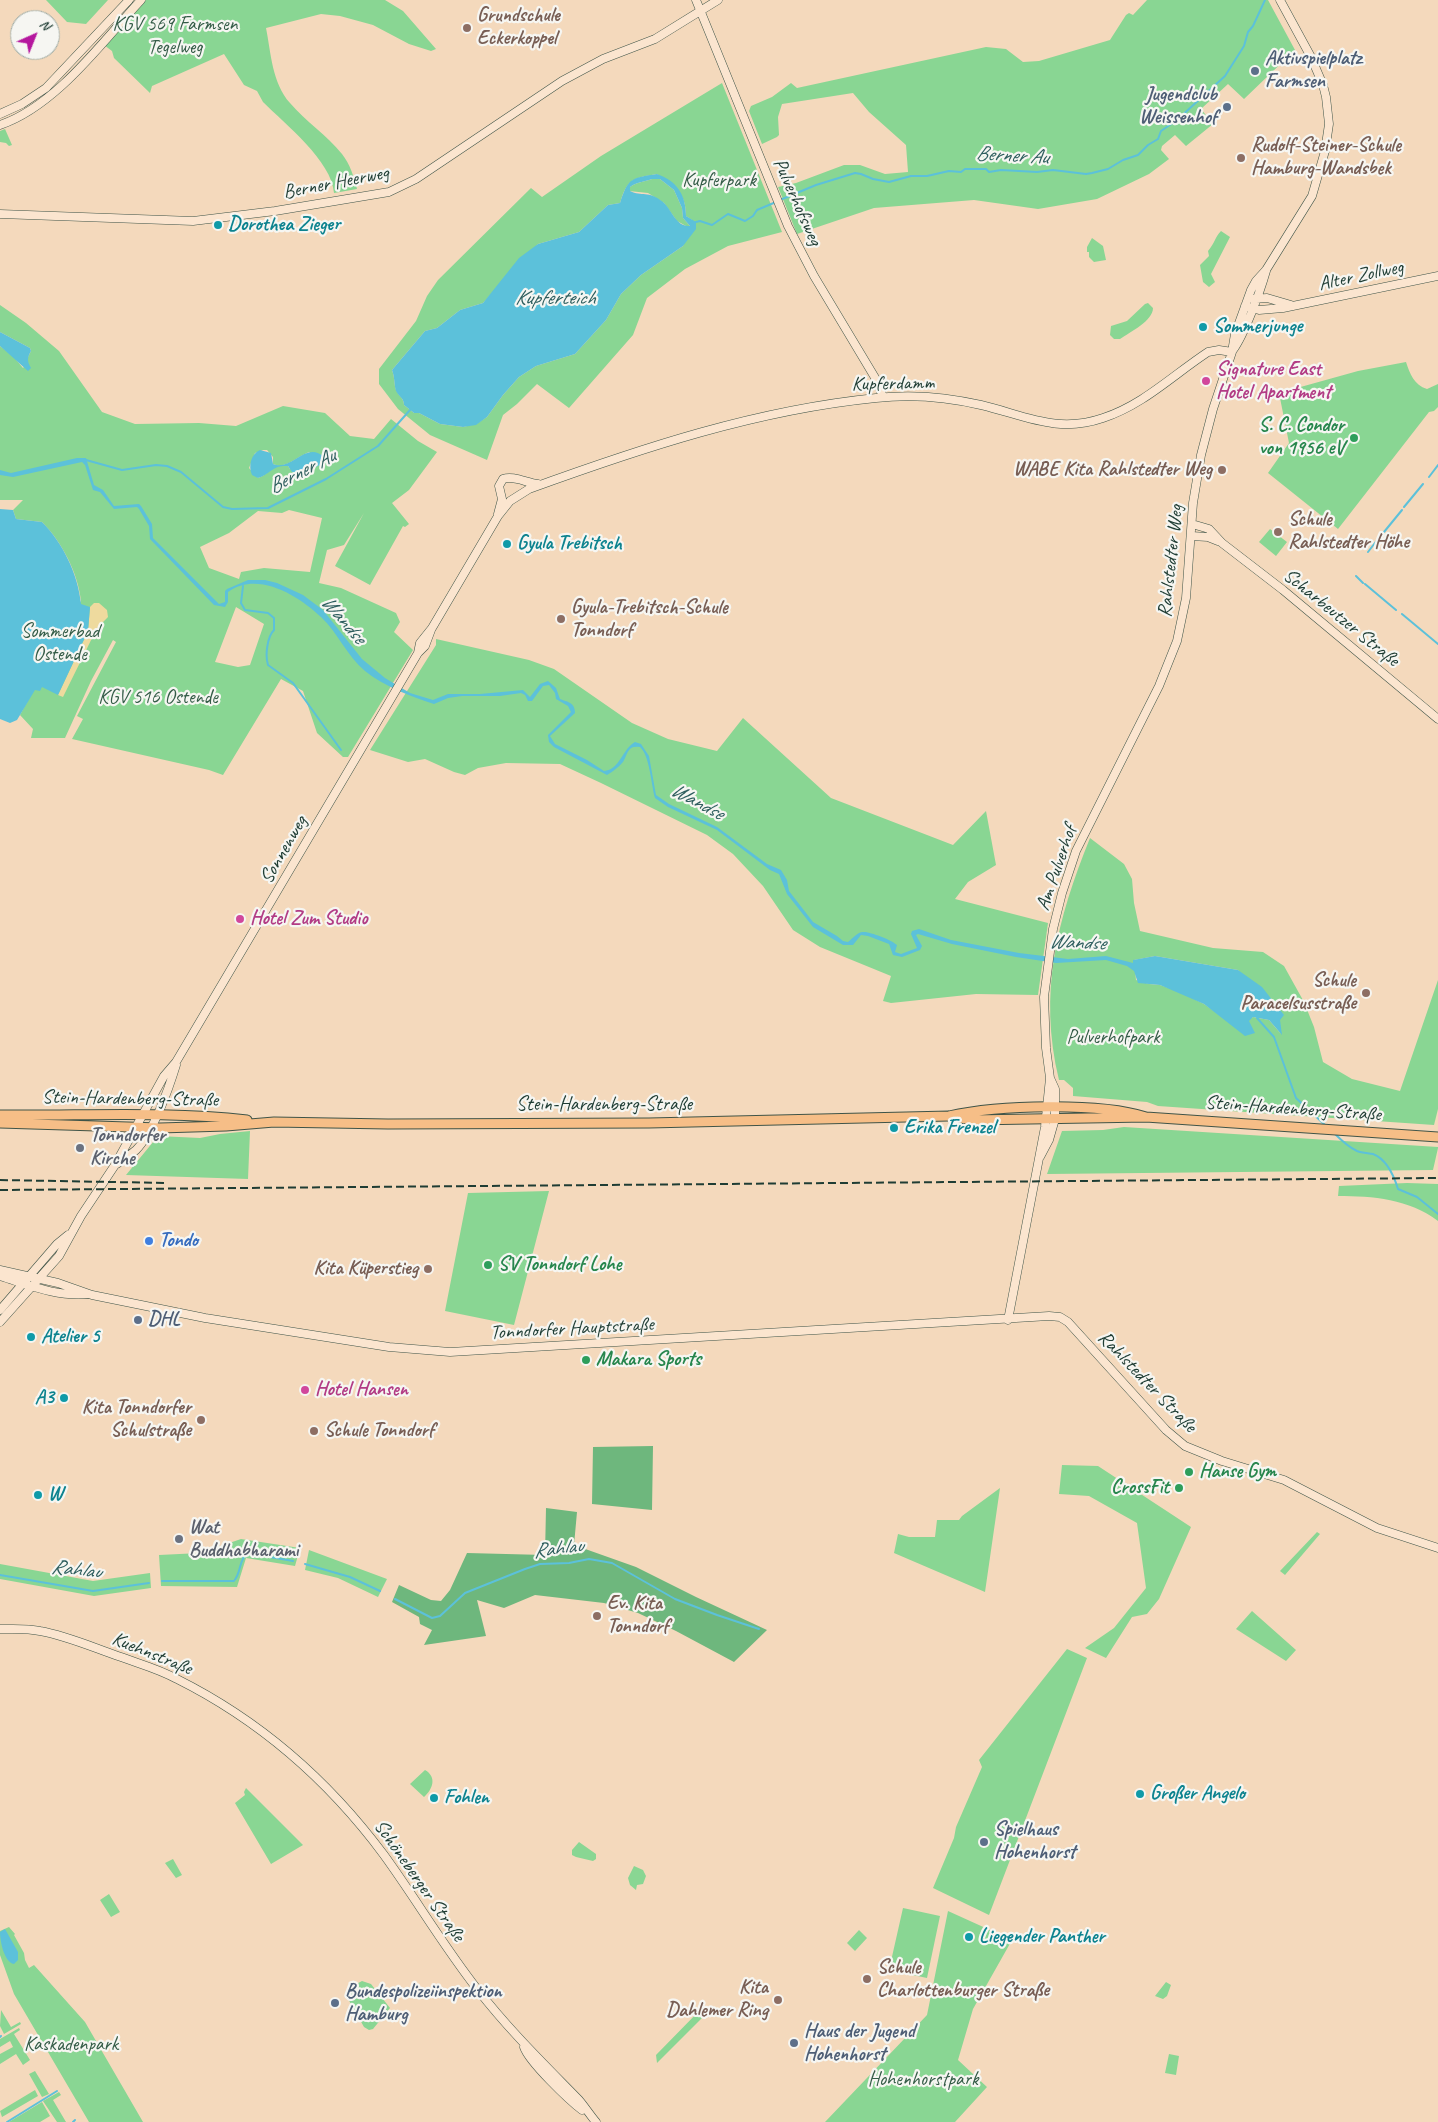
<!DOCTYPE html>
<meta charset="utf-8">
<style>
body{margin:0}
#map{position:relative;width:1438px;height:2122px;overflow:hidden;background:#f4d9bc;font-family:Caveat,sans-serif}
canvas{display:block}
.north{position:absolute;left:10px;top:10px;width:50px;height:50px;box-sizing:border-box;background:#f6f6f2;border:1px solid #a0aca6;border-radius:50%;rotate:44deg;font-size:14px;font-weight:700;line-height:20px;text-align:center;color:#1f3d34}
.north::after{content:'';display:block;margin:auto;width:18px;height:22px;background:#b5179e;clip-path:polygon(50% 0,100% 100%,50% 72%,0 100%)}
</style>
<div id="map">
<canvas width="1438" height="2122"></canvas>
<div class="north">N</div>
</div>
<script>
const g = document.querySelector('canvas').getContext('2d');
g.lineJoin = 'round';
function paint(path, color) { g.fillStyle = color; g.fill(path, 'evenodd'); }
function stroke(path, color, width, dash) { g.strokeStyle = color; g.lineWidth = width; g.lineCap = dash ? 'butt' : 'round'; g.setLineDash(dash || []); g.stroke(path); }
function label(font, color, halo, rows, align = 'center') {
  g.font = font + ' Caveat,sans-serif'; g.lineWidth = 4.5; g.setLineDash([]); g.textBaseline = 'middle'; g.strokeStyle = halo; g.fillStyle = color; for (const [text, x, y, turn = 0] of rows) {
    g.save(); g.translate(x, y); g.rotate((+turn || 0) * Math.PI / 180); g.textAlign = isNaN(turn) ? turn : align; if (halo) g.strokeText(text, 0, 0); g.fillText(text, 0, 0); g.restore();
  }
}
paint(new Path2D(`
 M46,0h62l-22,24 -19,-2z
 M146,0h239l18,11 33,38 -5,2 -22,-7 -36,-19 -33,-9 -19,-2 -55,14c5,25 6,55 24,75 16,19 37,32 52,51 8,10 12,23 15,35l-23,4c-2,-32 -49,-69 -71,-91l-6,-11 -13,-6 -20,-31 -72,32 -2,7 -36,-35 -2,-7 -8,-6z
 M1147,0h121l27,50 -51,49 -16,-15 -27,25 12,15 -27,22 -11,-11 -13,11 -1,4 8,9 -20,15 -52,25 -59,10 -64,-9 -100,8 -77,26 -19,-47 18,-4 48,-18h16l25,9 23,-2 -2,-27 -37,-33 -16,-19 -71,11 -4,13 1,18 -2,2 -15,7 -13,-33 2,-5 21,-9 19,-14 6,5 189,-41 20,2 17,13 16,-1 71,-21 16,-25 3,-2 4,2z
 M722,83l60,149 -54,14 -43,23 -38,29 -14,37 -64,73 -32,-24 -20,20 -14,11 -16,45 -57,-25 -32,-26 -19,-25v-15l37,-48 11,-25 11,-16 93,-92 11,9 59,-41zM657,174c18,13 29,18 29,42l6,4 -9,26 -42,29 -20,19 -15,26 -31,34 -39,12 -17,11 -16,18 -16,22 -11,7 -13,3 -23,-3 -21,-11h-5l-10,-8c0,-7 -5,-8 -8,-15 -2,-5 -1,-12 -4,-20l33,-39 12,-3 23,-18 23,-7 55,-59 41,-12 29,-27 12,-2c7,-24 13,-25 37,-29z
 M5,129l7,16 -3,1 -3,-3 -6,-1v-11z
 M652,179h8l14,11 8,18 1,10 7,8h-4l-9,-5 -13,-18 -16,-10 -19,-2 1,-4c7,-5 14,-5 22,-8z
 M1221,231l9,6 -19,37 4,8 -6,5 -6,-5 -3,-17 9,-9 -1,-5c7,-8 7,-14 13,-20z
 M1092,238l11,8 3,14 -12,2 -5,-5v-5h-2v-5z
 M1148,303l5,5c0,13 -23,24 -33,31h-6l-4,-4 1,-9 16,-5 18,-17z
 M0,305l26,18 33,28 43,61 33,12 64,-1 37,3 47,-20 42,7 25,23 24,3 17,-20 27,22 19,11 -28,38 -17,13 17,21 -4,3 -2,-1 -33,59 -35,-19 29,-53 -20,32 -17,5 -8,33 22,5 55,25 4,9 -6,10 19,18 -65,107h-5l-26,-24 -14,-42 -22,-12 -58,96 -14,-5 -137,-31 11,-20 -6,-3 39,-74 -3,-2 -22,41 -26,57h-34l2,-9 -13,-14 61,-114c-3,-28 -19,-59 -39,-79l-26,-3 -3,-9 10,-10h-23v-154l13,10 10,12 5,-6v-5l3,-6 -1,-3 -30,-16zM263,450h4l6,7v7l6,2c-9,2 -12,9 -21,12l-9,-10 6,-15zM309,452l14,11c-7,5 -15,3 -21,8l-12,-2 -2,-3 -5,-1c9,-2 16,-9 26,-13zM289,510l33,8 -12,54 -46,-4 -23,4 -2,7 -30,-11 -9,-21 29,-14 29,-22 24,2zM236,607l28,17 -14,41 -12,2 -23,-5z
 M1406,362c4,12 8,23 21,27l11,-5v23l-4,4 -5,1 -91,117 -70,-56 21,-30 -10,-50 79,-22z
 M1270,529l17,13 -11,14 -17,-14z
 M436,639l93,21 25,9 78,54 36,16 49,12 26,-33 88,80 122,47 33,-34 10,54 -28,17 -13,17 93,24 -10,72 -62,-1 -85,9 -8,-2 8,-25 -71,-29 -27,-17 -30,-44 -30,-32 -26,-19 -106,-52 -41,-19 -54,-1 -28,5 -13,7 -11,-3 -29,-13 -17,3 -38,-12 66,-105z
 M1090,838l34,26 8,15 2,24 6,28 73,17 50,4 21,14 20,36 10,25 9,35 29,17 48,12 38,-111v129l-4,16 -276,-19 -11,-4 -74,-6v-8l-9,-8h-5c-21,-88 -2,-160 31,-242zM1155,956l83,14 43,64 -12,-14 -16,-3 -5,3 -27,-4 -17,-12 -22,-11 -22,-8 -11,-1 -13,-4 -2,-20z
 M1124,1127l314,20v1l-5,22 -386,4 15,-43 41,-1z
 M250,1131l-2,48 -122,-4 32,-39 42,2 20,-4z
 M1407,1183l31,1v37c-29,-22 -65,-25 -100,-25l1,-10z
 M549,1191l-35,134 -69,-14 23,-118z
 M1062,1465l36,1 93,61 -32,72 -12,15 -15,3 -26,41 -21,-10 29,-20 32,-40 -9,-65 -48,-27 -30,-2z
 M1000,1488l-15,104 -91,-39 4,-19 11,3h26l2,-17h22l3,-4z
 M1317,1532l3,2 -35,41 -5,-4z
 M241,1539l59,9 -5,18 -49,-8 -9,29 -76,-1 -2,-31 41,-2z
 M309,1550l78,29 -9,18 -40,-19 -33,-8z
 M0,1564l93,17 57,-8 1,15 -57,8 -94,-17z
 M1252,1611l44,39 -10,11 -50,-32z
 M1067,1649l20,9 -98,257 -56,-27 21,-50 2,-11 26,-60 -3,-7z
 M425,1770c12,7 8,19 -1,27l-14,-13z
 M246,1788l57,57 -32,19 -36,-61 10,-8 -1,-3z
 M579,1842l17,12v5l-3,2 -17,-4 -4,-2v-5z
 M173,1859l9,16 -6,3 -11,-15z
 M634,1866l9,4 3,6 -3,8 -6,1 -1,5 -6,-5 -2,-7z
 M109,1894l11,18 -9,5 -11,-17z
 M903,1908l37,8 -13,62 -38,-8z
 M948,1911l64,29 -39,69 -15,51 29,27 -32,35h-130l102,-107z
 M9,1927l6,7 -1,1 10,18 1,7 4,8 5,-3 51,57 58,100h-54l-75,-128 -14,-39v-24z
 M859,1930l8,8 -12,13 -8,-8z
 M362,1981l9,3 19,24 -17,21 -4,1 -5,-3 -17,-30 2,-9z
 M1166,1982l5,3 -4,11 -4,3 -8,-3z
 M701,2009l9,1 -53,53 -1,-8z
 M1,2010l10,17 9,-5 1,2 -17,10 -4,-8z
 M19,2028l1,2 -6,4 16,26 -7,5 -7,-11 -16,10v-10l13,-7 -3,-6 -10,6v-8z
 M1169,2054l10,2 -3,19 -11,-2z
 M35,2071l14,23 -7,3 -13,-23z
 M35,2090l3,6 -36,21 -2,-6z
 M59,2092l2,3 -8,5 13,22h-9l-14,-21z
 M42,2102l8,14 -10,6h-31z`), '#89d693');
paint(new Path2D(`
 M653,1446l-1,64 -60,-6 1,-57z
 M546,1508l31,4 -3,33 62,22 60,30 71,33 -33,32 -58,-31 -38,-18 -34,-10 -69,-8 -31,13 -27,-8 9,36 -62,9 8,-15 -12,-6 -1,-7 -27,-15 7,-17 32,15 10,1 9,-11 17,-37 78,2z`), '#6eb77d');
paint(new Path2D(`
 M94,603h5l8,7 1,7 -11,11 -34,69 -5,-2 30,-64 2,-24z`), '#eeda9e');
paint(new Path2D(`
 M657,174c20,7 29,21 29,42l10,6v7l-13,17 -42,29 -20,19 -15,26 -31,34 -39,12 -17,11 -16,18 -16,22 -11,8 -13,2 -23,-3 -21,-11h-5l-10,-8c0,-7 -5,-8 -8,-14 -2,-6 -1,-13 -4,-21l33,-39 12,-3 23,-18 23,-7 36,-45 19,-14 41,-12 29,-27 12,-2c8,-25 11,-25 37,-29zM652,179h8l14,11 8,18 1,10 7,8c-14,1 -18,-16 -27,-24 -15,-12 -21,-5 -33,-11v-4c7,-5 14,-5 22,-8z
 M0,332l30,16 1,3c-4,7 -4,10 0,17l-3,3 -28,-25z
 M260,450l11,3 2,11c18,8 33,-24 51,-7l-1,6c-8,6 -16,5 -24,10l-7,-1 -4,-6c-16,-1 -17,8 -30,12l-6,-3c-4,-9 -1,-21 8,-25z
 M77,458h9l8,27 9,5 11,16 25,-2 2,2 11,18 1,14 66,66 6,-2v-11l2,-2 21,-9h17l12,3 26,12 20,15 39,49 23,19 25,15 23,7 15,-6h32l43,-4 7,7 10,-13 8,-3 8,7 4,11c7,3 15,3 15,14l-25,23 5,8 32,16 17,11c16,-1 18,-22 31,-29l6,2 8,12 7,39 13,9 48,23 50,37 14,6 6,10 2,11 24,31 24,14 6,5 5,1c4,-3 9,-9 14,-10 7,-1 30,8 35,13l-2,7 6,2 16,-6 -6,-14 1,-3 7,-2 32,11 68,13 49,6 38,-3 27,7v-3l22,-4 83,14 24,17 22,28 -4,5 2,15 -13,-15 -16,-3 -4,4 6,12 -10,3 -41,-32 -44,-19 -22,-2 -4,-12 -7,-5 -21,-6 -50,3 -40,-6 -64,-13 -34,-10 -2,1 6,11 -2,4 -18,7 -9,-2 -4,-11 -21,-8 -7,-1 -8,10h-10l-30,-18 -26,-33 -8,-20 -9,-4 -53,-40 -49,-23 -13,-9c-4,-14 -5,-42 -15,-51 -13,-2 -12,7 -17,15 -4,5 -11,10 -16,13l-53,-28 -5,-5 -1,-7 23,-23 -3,-6 -12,-7 -1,-6 -6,-8 -6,1 -11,15h-4l-3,-6 -4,-2 -21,3h-38l-14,2 -14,6c-24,-8 -49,-17 -69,-33 -18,-15 -27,-38 -44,-54 -22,-21 -63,-47 -93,-25v10l-3,5 -11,-2 -64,-66 -1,-13 -10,-17 -2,-2 -23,2 -14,-17 -7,-2 -8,-25 -3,-3 -69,15 -13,-2v-5l11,3z
 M0,509l13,1 3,9 26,3c21,21 36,52 39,82l9,3 -2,24 -30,64 -16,-8 -2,4 -5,-1 -18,30 -7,3 -10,-4z
 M5,1929l13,23v8l-4,4c-10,-2 -14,-23 -14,-32z`), '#5cc1da');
stroke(new Path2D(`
 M780,200l36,-15 39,-12 6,1 12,5 16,3 22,-6h16l22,-5 12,1 4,-3h21l3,3 12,-2 36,2 16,-2 33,4 6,-1 16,-4 15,-9 15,-5 10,-10 10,-6 3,-8 16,-11 48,-44 19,-30 4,-14 5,-6 12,-26
 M696,222l4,-1 12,4 16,-11 17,7 8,-5 4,-6 19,-8
 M86,460l36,10 34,-5 11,1 14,6 42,35 9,2 36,-1 58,-29 52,-33 32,-36
 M1429,477l9,-12
 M1404,507l19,-23
 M1384,532l18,-22
 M1368,552l13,-17
 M1356,576l7,7
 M1365,584l31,26
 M243,586l-2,17 4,7 23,3 6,5v12c-7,7 -9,26 -6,35l25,18 48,67
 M1402,614l36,30
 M1257,1018l17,19 22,61 29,27
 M1334,1133c7,7 14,14 23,18 5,2 10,2 16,3 13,5 21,22 25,35l19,8 21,17
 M305,1564l45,13 30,14
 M0,1575l93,16 56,-8
 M162,1581h72c8,-10 4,-19 13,-28l46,8
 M395,1599l37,19 8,-2 25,-23 60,-24 15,-5 29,-1 20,-4 23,4 63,36 42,16 42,14
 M0,2037l1,-1
 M7,2122l50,-31
 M73,2122l2,-2`), '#5cc1da', 2);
const secondary = new Path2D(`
 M696,0l92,226 26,50 63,105 6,16
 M0,114l22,-10 24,-16 83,-88
 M0,125c56,-19 102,-83 141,-125
 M0,214l193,7 82,-10 114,-19 27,-13 146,-98 41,-22 52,-20 63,-39
 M1253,299l14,-1 24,7
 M1245,306l14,4 24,-2 155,-32
 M1233,350c12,-17 27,-58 33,-79
 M498,514l4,-15 -3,-13 4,-7c10,-4 24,4 35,5
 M1192,524l17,5 13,14 61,47 155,129
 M1191,536l17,1 10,4
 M418,653l2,-10 12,-15 66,-112 12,-15 19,-12c113,-41 227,-79 347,-91 34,-4 71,-1 105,7 43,10 76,29 122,13 40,-13 70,-43 105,-66l11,-2 13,2
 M1040,1157l9,-17 6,-21v-30l-5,-11 -4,-30 -2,-51 9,-68 9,-36 14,-42 83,-165 18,-45 9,-43 7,-95 8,-48 12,-46 19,-57 3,-18 16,-44 5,-9 10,-11 46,-74 13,-45 4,-27 -3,-27 -3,-12 -12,-28 -31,-57
 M117,1164c6,-5 13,-9 19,-14 17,-17 33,-62 40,-85
 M0,1270l58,13 34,12 113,23 184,29 61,5 599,-36 11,1 8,5 98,108 19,16 37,15 62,19 93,48 61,20
 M0,1276c29,9 57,21 88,18
 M0,1310l57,-66 11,-9
 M1008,1320l37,-193 5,-49
 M0,1322l59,-66 22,-40 34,-51 49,-89 12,-14 242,-409 7,-7 6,-16
 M0,1629c13,0 27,-1 40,2 28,5 54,17 81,26 19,7 38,12 56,22 82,41 152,102 207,176 32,44 60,92 94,135 31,40 66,74 101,110 6,7 11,15 17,22
 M524,2047c5,15 45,53 58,63`);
const primary = new Path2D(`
 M0,1115c81,1 167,-4 247,5
 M954,1117l19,3 173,-3 292,20
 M0,1123l160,5 66,-2 48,-4 114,2 261,-1 300,-7c49,-11 150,-14 197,1`);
stroke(secondary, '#3f5448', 9);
stroke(primary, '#3f5448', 11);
stroke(secondary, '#fbe5cf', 8);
stroke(primary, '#f6be87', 9);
stroke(new Path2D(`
 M0,1180l168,3
 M0,1190l1438,-12`), '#1f3d34', 2, [8, 4]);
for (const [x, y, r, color] of [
 [467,28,5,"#8d6e63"],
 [1255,71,5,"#5c6f8a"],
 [1227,107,5,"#5c6f8a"],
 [1241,158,5,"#8d6e63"],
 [218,225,5,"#0f9aa8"],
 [1203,327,5,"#0f9aa8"],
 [1206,381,5,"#d1479c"],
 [1354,438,5,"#2e9e5b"],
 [1222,470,5,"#8d6e63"],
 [1278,532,5,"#8d6e63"],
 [507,544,5,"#0f9aa8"],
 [561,619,5,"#8d6e63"],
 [240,919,5,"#d1479c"],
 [1366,993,5,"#8d6e63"],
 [894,1128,5,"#0f9aa8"],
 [80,1148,5,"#6b7280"],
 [149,1241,5,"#3f7fe0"],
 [488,1265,5,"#2e9e5b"],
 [428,1269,5,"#8d6e63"],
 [138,1320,5,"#5c6f8a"],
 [31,1337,5,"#0f9aa8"],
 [586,1360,5,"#2e9e5b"],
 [305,1390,5,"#d1479c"],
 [64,1398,5,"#0f9aa8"],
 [201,1420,5,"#8d6e63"],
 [314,1431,5,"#8d6e63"],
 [1189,1472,5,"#2e9e5b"],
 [1179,1488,5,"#2e9e5b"],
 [38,1495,5,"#0f9aa8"],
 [179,1539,5,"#6b7280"],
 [597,1616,5,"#8d6e63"],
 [1140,1794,5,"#0f9aa8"],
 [434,1798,5,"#0f9aa8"],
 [984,1842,5,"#5c6f8a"],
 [969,1937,5,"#0f9aa8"],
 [867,1979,5,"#8d6e63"],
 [778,2000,5,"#8d6e63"],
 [335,2003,5,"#5c6f8a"],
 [794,2043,5,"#5c6f8a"]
]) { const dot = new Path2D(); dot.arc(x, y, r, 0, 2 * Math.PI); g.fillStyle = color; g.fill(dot); stroke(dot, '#f6f6f2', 2); }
label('bold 20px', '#785e54', '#f6f6f2', [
 ["Grundschule",477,16],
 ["Eckerkoppel",477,39],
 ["Rudolf-Steiner-Schule",1251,146],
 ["Hamburg-Wandsbek",1251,169],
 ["WABE Kita Rahlstedter Weg",1212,470,"right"],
 ["Schule",1288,520],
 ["Rahlstedter Höhe",1288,543],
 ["Gyula-Trebitsch-Schule",571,608],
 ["Tonndorf",571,631],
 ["Schule",1356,981,"right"],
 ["Paracelsusstraße",1356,1004,"right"],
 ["Kita Küperstieg",418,1269,"right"],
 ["Kita Tonndorfer",191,1408,"right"],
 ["Schulstraße",191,1431,"right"],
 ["Schule Tonndorf",324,1431],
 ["Ev. Kita",607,1604],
 ["Tonndorf",607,1627],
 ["Schule",877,1968],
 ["Charlottenburger Straße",877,1991],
 ["Kita",768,1988,"right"],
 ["Dahlemer Ring",768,2011,"right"]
], 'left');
label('20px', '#345c47', '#f6f6f2', [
 ["KGV 569 Farmsen",175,25],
 ["Tegelweg",175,48],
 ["Kupferpark",719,181],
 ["Sommerbad",60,632],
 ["Ostende",60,655],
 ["KGV 516 Ostende",158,698],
 ["Pulverhofpark",1113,1038],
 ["Kaskadenpark",71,2045],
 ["Hohenhorstpark",923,2080]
]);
label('bold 20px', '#4e5e75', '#f6f6f2', [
 ["Aktivspielplatz",1265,59],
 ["Farmsen",1265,82],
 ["Jugendclub",1217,95,"right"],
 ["Weissenhof",1217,118,"right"],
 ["DHL",148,1320],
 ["Spielhaus",994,1830],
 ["Hohenhorst",994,1853],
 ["Bundespolizeiinspektion",345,1992],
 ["Hamburg",345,2015],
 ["Haus der Jugend",804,2032],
 ["Hohenhorst",804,2055]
], 'left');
label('20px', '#1f3d34', '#f6f6f2', [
 ["Berner Heerweg",336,183,-11],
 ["Pulverhofsweg",797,202,66],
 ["Alter Zollweg",1361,276,-12],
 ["Kupferdamm",893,384,-1],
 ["Rahlstedter Weg",1171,561,-84],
 ["Scharbeutzer Straße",1341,618,39],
 ["Sonnenweg",284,850,-60],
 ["Am Pulverhof",1057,868,-71],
 ["Stein-Hardenberg-Straße",130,1099,1],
 ["Stein-Hardenberg-Straße",604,1105],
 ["Stein-Hardenberg-Straße",1293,1109,4],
 ["Tonndorfer Hauptstraße",572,1329,-3],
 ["Rahlstedter Straße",1147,1382,46],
 ["Kuehnstraße",152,1654,22],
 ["Schöneberger Straße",419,1881,55]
]);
label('bold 20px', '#0d838f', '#f6f6f2', [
 ["Dorothea Zieger",228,225],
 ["Sommerjunge",1213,327],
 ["Gyula Trebitsch",517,544],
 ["Erika Frenzel",904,1128],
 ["Atelier 5",41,1337],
 ["A3",54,1398,"right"],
 ["W",48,1495],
 ["Großer Angelo",1150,1794],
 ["Fohlen",444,1798],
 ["Liegender Panther",979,1937]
], 'left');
label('bold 20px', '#b23c85', '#f6f6f2', [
 ["Signature East",1216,370],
 ["Hotel Apartment",1216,393],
 ["Hotel Zum Studio",250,919],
 ["Hotel Hansen",315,1390]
], 'left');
label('bold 20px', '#27864d', '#f6f6f2', [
 ["S. C. Condor",1344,426,"right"],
 ["von 1956 eV",1344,449,"right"],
 ["SV Tonndorf Lohe",498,1265],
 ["Makara Sports",596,1360],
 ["Hanse Gym",1199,1472],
 ["CrossFit",1169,1488,"right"]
], 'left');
label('bold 20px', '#5b616d', '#f6f6f2', [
 ["Tonndorfer",90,1136],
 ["Kirche",90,1159],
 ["Wat",189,1528],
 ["Buddhabharami",189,1551]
], 'left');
label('bold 20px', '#366cbe', '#f6f6f2', [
 ["Tondo",159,1241]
], 'left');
label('italic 21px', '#2e5e5e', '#f6f6f2', [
 ["Berner Au",1012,156,3],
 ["Kupferteich",555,298],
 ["Berner Au",302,472,-28],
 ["Wandse",343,620,49],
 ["Wandse",697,802,28],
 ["Wandse",1077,943,2],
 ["Rahlau",558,1549,-7],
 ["Rahlau",76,1570,6]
]);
</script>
